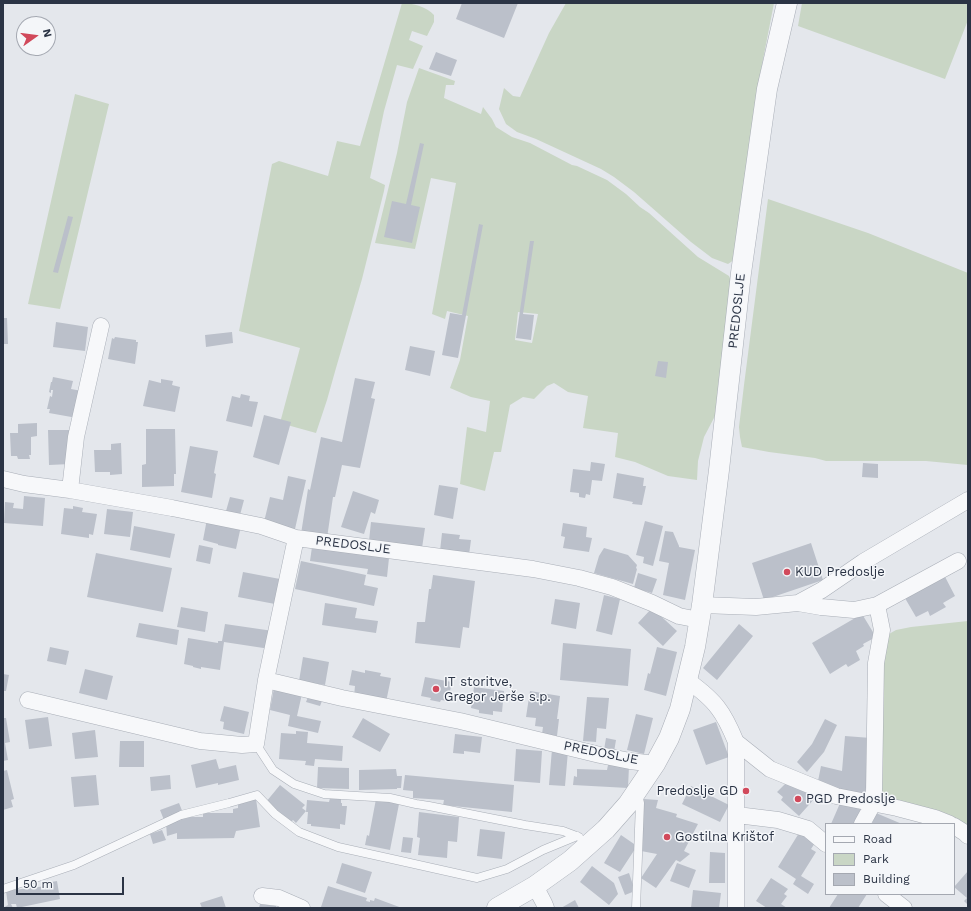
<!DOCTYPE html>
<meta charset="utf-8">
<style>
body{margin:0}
#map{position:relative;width:971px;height:911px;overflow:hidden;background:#e4e7ec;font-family:"Work Sans",sans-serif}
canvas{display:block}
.frame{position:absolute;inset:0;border:4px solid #2b3445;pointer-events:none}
.legend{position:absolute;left:825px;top:823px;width:130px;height:72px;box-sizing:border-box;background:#f4f6f9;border:1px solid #a4a8b1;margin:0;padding:5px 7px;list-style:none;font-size:12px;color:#2b3445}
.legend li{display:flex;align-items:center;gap:8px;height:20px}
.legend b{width:20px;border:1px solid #a4a8b1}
.north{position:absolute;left:16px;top:16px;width:40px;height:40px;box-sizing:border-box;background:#f4f6f9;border:1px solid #a4a8b1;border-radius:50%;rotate:76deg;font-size:11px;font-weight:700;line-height:16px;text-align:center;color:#2b3445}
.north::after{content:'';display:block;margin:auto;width:14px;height:18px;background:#d1495b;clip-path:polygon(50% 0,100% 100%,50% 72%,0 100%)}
.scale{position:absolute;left:16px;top:877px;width:108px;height:18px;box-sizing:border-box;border:2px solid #2b3445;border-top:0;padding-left:5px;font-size:12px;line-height:14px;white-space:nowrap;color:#2b3445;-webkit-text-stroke:3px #f4f6f9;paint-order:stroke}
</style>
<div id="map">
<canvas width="971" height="911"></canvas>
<div class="frame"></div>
<ul class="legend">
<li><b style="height:5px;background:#f7f8fa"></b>Road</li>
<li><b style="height:11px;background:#c9d6c5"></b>Park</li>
<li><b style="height:11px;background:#bbc0ca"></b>Building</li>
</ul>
<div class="north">N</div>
<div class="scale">50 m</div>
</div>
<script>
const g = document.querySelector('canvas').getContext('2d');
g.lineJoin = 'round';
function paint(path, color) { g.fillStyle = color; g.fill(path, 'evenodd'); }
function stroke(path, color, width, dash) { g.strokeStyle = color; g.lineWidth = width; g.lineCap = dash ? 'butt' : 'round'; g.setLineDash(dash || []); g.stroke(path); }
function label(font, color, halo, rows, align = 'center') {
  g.font = font + ' "Work Sans",sans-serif'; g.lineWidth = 3; g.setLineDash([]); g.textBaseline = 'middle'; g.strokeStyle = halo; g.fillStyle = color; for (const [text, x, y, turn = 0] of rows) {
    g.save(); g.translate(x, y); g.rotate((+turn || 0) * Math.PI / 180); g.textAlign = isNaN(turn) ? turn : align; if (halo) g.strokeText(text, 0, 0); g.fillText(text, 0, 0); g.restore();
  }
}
paint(new Path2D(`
 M402,3c11,0 25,4 32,12v7l-7,14 -15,-5 -3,9 14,6 -10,23 -16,-4 -13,46 -14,67 15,7 -1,6 -22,88 -26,89 -9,32 -11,33 -36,-10 20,-75 -61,-17 33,-167 7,-3 49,15 9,-35 23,5z
 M566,3h208l-13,67 -27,190 -6,4 -16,-6 -21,-16 -57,-50 -20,-15 -13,-8 -65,-30 -19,-7 -11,-8 -7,-15 5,-21 9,8 7,1 29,-64z
 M802,3h166v17l-23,59 -147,-53z
 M419,68l36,13 -1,4h-8l-2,13 37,16 2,-7 9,12 4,8 16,10 18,6 42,22 5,1 30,14 19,14 14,13 9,6 49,44 31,19 2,5 -16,135 -11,21 -6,24 -1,19 -29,-4 -33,-14 -20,-5 3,-24 -35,-5 5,-32 -20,-4 -14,-9 -7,3 -13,13 -11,-2 -13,8 -9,47h-7l-9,39 -25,-7 7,-57 19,5 4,-31 -19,-4 -21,-9 10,-28 8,-44 -21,-5 -2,8 -13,-5 24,-131 -25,-5 -16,71 -40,-6 22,-90 10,-51zM518,312l20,2 -6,29 -17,-3z
 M75,94l34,10 -49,205 -32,-5z
 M768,199l100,34 100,40v192l-42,-4h-100l-11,-3 -46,-6 -27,-5 -2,-10 -1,-10 5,-42z
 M968,621v209l-82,-32 -5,-5 1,-139 7,-20 7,-4 15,-3z`), '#c9d6c5');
paint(new Path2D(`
 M462,3h56l-14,35 -48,-19z
 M436,52l21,8 -6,16 -22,-7z
 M420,143l4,1 -13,61 9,2 -8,36 -28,-6 8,-36 14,3z
 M68,216l5,1 -15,56 -5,-1z
 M479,224l4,1 -25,133 -16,-3 8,-42 12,2z
 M530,241h4l-11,73 11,1 -3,25 -15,-2z
 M3,318h4l1,26h-5z
 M56,322l32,5 -3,24 -32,-4z
 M232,332l1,11 -27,4 -1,-12z
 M115,337l21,3v2h2l-3,22 -27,-5 4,-21 2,1z
 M410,346l25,5 -5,25 -25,-6z
 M658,361l10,1 -2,16 -11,-2z
 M53,377l20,4 -2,8 11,2 -5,27 -28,-5 1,-4h-3l3,-13 2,1 1,-7h-2v3l-2,-1 2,-10h1z
 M355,378l20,4 -4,16 4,1 -15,69 -18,-3 -7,32h-2l-6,41 -26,-4 7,-45 2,1 11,-53 21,5z
 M161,379l12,2 -1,4 8,2 -5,25 -32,-6 6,-26 12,3z
 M241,394l9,2 -1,5 9,1 -6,25 -26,-6 6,-25 8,2z
 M264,415l27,7 -12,43 -26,-8z
 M37,423v13l-6,1v18h-2l1,4h-12l-1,-3h-6l-1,-23h8v-9z
 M146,429h29l1,45h-2v12l-32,1v-22l4,-1z
 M48,430h21l1,34 -21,1z
 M121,443l1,31 -12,1v-3h-15l-1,-22h17v-6z
 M190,446l28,5 -4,22 2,1 -4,24 -31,-6z
 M591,462l14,2 -3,17 -10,-1 -2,15 -4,-1 -1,4 -6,-1v-4l-9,-1 3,-23 17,2z
 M863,463l15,1v14l-16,-1z
 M617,473l27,5 -1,8h3l-4,19 -10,-1 1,-2 -20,-4z
 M288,476l18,4 -11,49 -31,-7 6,-25 13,3z
 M439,485l19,3 -5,31 -19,-4z
 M353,491l26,9 -4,14 -4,-2 -7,22 -23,-7z
 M24,496l21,2 -2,28 -39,-3 1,-21 9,1 -1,5 10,1z
 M230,497l14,3 -4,15 -14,-4z
 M73,506l10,2 -1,4 15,2 -4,21 -4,-1v4l-28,-4 3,-26 9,1z
 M107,509l26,3 -3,25 -26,-3z
 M207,519l34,7 -5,23 -18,-4v-1l-15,-4z
 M645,521l18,5 -10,40 -10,-3 1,-6 -8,-2z
 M371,522l54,6 -3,20 -53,-7z
 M563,523l24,4 -1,10 6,1 -3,14 -26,-4 2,-11 -4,-1z
 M134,526l41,8 -5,24 -40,-8z
 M665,531l8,1 6,14v1l16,3 -10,50 -22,-5 6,-32 -10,-2z
 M442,533l18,2 -1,4 12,1 -2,15 -29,-4z
 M811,543l12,37 -59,20 -12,-37z
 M199,545l14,3 -3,16 -14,-3z
 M312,547l77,11 -2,19 -20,-3 1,-5 -58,-8z
 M604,548l24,7 9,10 -1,3 1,1 -4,15 -39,-11 5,-17z
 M96,553l76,15 -9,44 -76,-15z
 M301,561l65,14 -2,10 14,3 -4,18 -79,-17z
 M942,571l13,25 -12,7 3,4 -16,9 -2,-5 -12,6 -14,-24z
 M243,572l37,7 -5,25 -37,-7z
 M638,573l19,6 -5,14 -18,-5z
 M433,575l42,6 -6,47 -6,-1 -3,21 -45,-5 2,-21h8l4,-33h2z
 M604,595l16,4 -8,36 -16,-4z
 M555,599l25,4 -4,26 -25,-5z
 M325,603l32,5 -2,10 23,3 -2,12 -54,-8z
 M181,607l27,5 -3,20 -28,-5z
 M652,608l25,23 -14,15 -25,-23z
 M862,614l14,23 -13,7 1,2 -8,5 4,9 -12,7 -2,-3 -16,10 -18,-31z
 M139,623l40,7 -2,15 -41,-8z
 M225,624l48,7 -3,18 -46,-7 -4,28 -19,-3v2l-8,-2v-1l-9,-2 4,-26 30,5v-2h4z
 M739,624l14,12 -36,44 -14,-12z
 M563,643l68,6 -3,37 -68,-6z
 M50,647l19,4 -3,14 -19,-4z
 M657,647l20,5 -11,44 -22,-6 4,-17 2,1z
 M303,657l26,5 -4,23 -26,-4z
 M85,669l28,7 -6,24 -28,-7z
 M352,670l13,3v-3l16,3 -1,3 11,2 -5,24 -32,-6 1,-10 -6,-1z
 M3,674l6,1 -3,16h-3z
 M425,677l27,5 -4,19 -7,-1 -1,2 -10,-2 1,-2 -10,-2z
 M474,687l30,4 -2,21 -9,-1v4l-14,-2v-3l-8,-2z
 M274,688l28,6 -5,22 24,5 -3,12 -30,-7 2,-11 -20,-5z
 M530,691l30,5 -3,23h2l-2,17 -15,-2 1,-7 -8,-1 1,-8 -10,-1z
 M308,697l14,4 -2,5 -14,-4z
 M587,697l22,1 -3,31 -9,-1 -1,14 -13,-1z
 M224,706l25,6 -5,22 -21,-5 1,-7 -4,-1z
 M636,714l17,4 -9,36 -17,-4z
 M48,717l4,29 -23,3 -4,-29z
 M3,718h3l4,24 -5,1 3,17 -5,1z
 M363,718l27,16 -10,18 -28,-15z
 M825,719l12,6 -13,27 -17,20 -10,-10 15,-18z
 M716,722l13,35 -23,8 -13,-35z
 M95,730l3,27 -23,2 -3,-26z
 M296,731l12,1 -1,11 36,3 -1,15 -27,-2 -1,7 -9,-1 1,-4 -27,-2 2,-26 15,1z
 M455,734l27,3 -2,16 -16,-2v3l-11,-1z
 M845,736l26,2 -6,59 -48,-11 4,-20 21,5z
 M606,738l10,2 -2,12 -10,-2z
 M120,741h24v26h-25z
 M516,749l26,2 -2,32 -26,-2z
 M552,749l16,2 -3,35 -16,-1z
 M216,759l3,10 17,-4 3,15 -21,5v-2l-22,5 -5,-23z
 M608,765l21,1 -1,22 -55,-3 1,-9 3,1v-8l30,1z
 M318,767l31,1v21l-32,-1z
 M396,769l1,7h5l-1,12h-4v1l-38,1v-20z
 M7,770l7,29 -3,1 2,7 -10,3v-39z
 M96,775l3,30 -25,2 -3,-30z
 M170,775l1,14 -20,2 -1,-14z
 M405,775l109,10 -2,27 -69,-7 1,-5 -31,-2v-7l-10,-1z
 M788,781l8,1 19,16 -16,18 -18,-16 2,-3 -6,-5z
 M280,785l25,20 -3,3 4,3 -10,12 -3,-3 -2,2 -25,-20z
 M691,786l38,19 -9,17 -38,-18z
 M330,798l11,1v4h1v3h5l-2,19 -5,-1v5l-29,-3v-2h-4l1,-12h-2l1,-12 22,2z
 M256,799l4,28 -24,4 -2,7 -57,1v-6l-10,3 -1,-13 15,-3v-3h22v-4h30v-4l5,-1v-6z
 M376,799l23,5 -9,46 -25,-5 2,-10 2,1z
 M644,799l14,1 -2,8 21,6 -1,3 22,7 -14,27 6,3 -10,8 -4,-2 -20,28 -15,-10 16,-24 -16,-3z
 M841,801l23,10 -6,13h-27z
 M179,803l4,10 -19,7 -4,-10z
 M419,812l40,5 -2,25 -9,-1 -1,17 -29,-3 2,-17 -3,-1z
 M876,813l26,11h-30z
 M480,829l25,3 -3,27 -25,-3z
 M162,830l4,10 -13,4 -3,-10z
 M799,833l16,10 -4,6 5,3 -15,24 13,8 -6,10 -15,-10 3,-5 -18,-12z
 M621,835l16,11 -17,26 -16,-9z
 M403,837l10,1 -2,15 -10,-1z
 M710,852l15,1v30h-16z
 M342,863l30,9 -7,21 -29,-10z
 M677,863l19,7 -7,18 -19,-7z
 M592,866l22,17 4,11 -9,11 -29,-23z
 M968,871v34l-4,-4 3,-3 -13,-11z
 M629,873l6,18 -10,4 -7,-18z
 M771,878l17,11 -4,5 3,2 -6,8 6,4h-20l-11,-7z
 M57,881l3,18 -43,9 -1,-4h-5l2,4h-10l5,-3 -2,-14 40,-5v-3z
 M328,886l39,12 -1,3 4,1v-2l4,1 1,-3 27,10h-77l-4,-1z
 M693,890l28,3 -2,15h-28z
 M838,894h29l-9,14h-29z
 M222,896l4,12h-24l-2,-5z
 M575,900l4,8h-18z
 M260,904l16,2v2h-17z`), '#bbc0ca');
const service = new Path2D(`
 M256,744l17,26 21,14 30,10 66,4 26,6 13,2 96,19 38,6 16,6
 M3,889l71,-24 107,-50 48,-12 28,-8 18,19 24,18 39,15 54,12 85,19 30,-9 36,-19 34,-14
 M636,908l4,-105 -2,-8`);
const minor = new Path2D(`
 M3,479l21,5 46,6 102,18 89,18 35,12 237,31 46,9 33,9 40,16 27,13 20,4
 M70,490l6,-53 25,-111
 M798,603l23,4 33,3 23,-5 5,25 -6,33 -2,130 -1,11 -11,20
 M702,605l54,2 42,-4 24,-13 41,-28 105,-62
 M877,605l81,-44
 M266,680l76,18 118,23 140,34 30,6 25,3
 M687,680c11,8 23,17 31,28 8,10 13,22 18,34v166
 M28,700l172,41 42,4 14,-1 10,-64 30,-142
 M736,742l34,27 66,27 61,12 38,10 15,6
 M737,815l41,5 30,9 18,15
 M954,826l11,7 3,3
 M535,886l9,17 2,5
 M886,894l18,14
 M262,896l17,2 23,10`);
const tertiary = new Path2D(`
 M497,908l38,-22 35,-25 36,-32 22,-25 27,-40 14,-26 11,-29 15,-62 7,-42 17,-135 22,-197 26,-184 20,-86`);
stroke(service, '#a9aeb7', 9);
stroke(minor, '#a9aeb7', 17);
stroke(tertiary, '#a9aeb7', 21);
stroke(service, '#f7f8fa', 8);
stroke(minor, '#f7f8fa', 16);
stroke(tertiary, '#f7f8fa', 20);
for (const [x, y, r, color] of [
 [787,572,4,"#d1495b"],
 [436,689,4,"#d1495b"],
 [746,791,4,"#d1495b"],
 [798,799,4,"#d1495b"],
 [667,837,4,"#d1495b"]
]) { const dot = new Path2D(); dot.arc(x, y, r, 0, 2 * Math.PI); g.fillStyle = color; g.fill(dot); stroke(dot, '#f4f6f9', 1.5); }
label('13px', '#2b3445', '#f4f6f9', [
 ["PREDOSLJE",737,311,-84],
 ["PREDOSLJE",353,545,7],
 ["PREDOSLJE",601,753,11]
]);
label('13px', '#2b3445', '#f4f6f9', [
 ["KUD Predoslje",795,572],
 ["IT storitve,",444,682],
 ["Gregor Jerše s.p.",444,697],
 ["Predoslje GD",738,791,"right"],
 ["PGD Predoslje",806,799],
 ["Gostilna Krištof",675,837]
], 'left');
</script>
